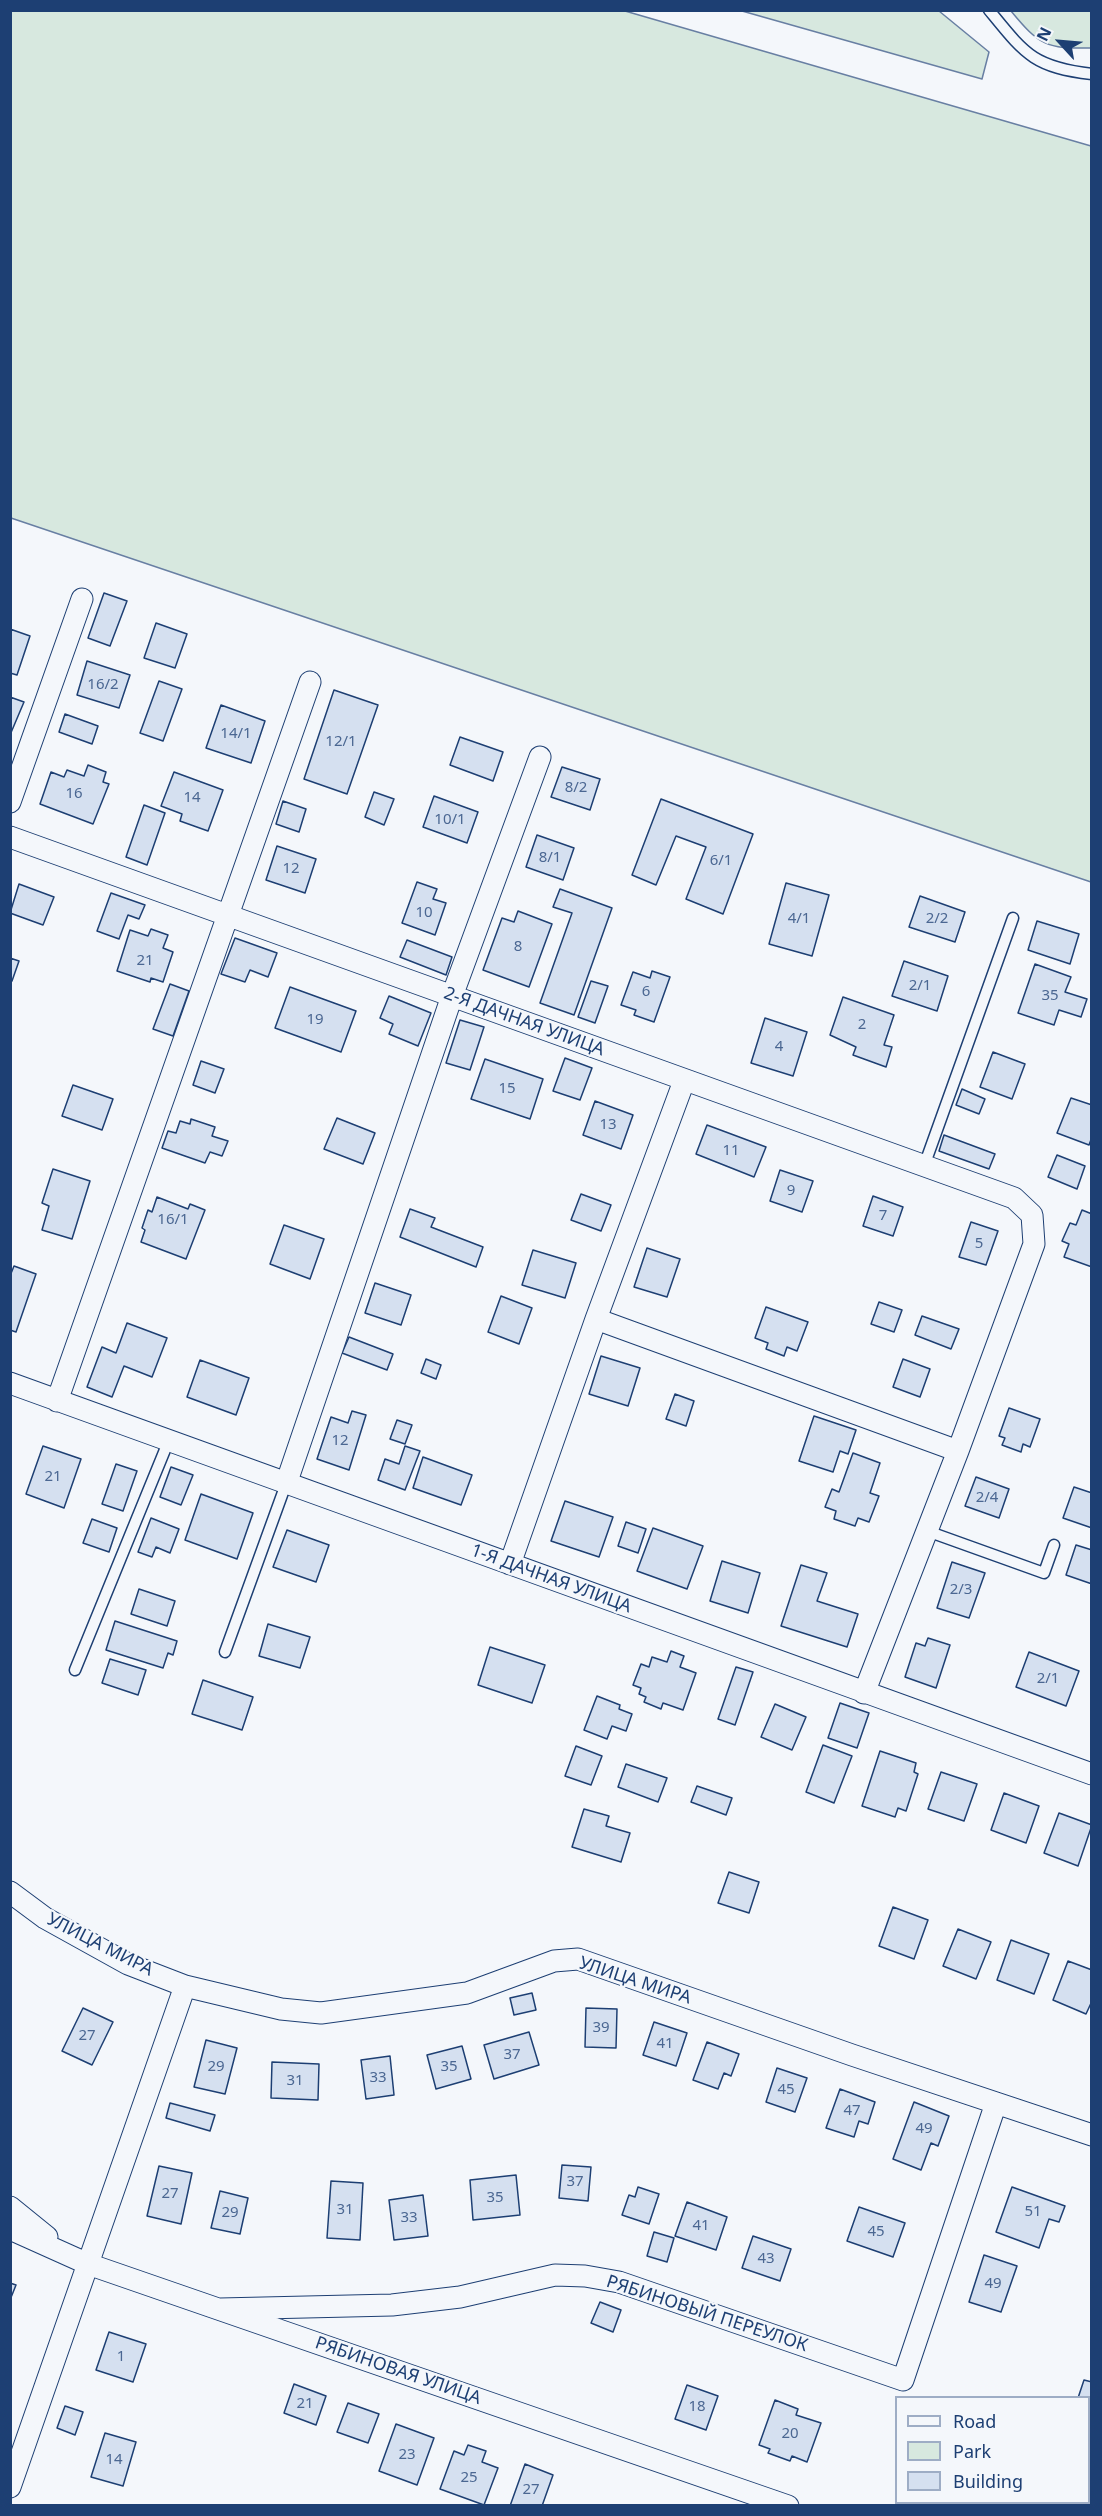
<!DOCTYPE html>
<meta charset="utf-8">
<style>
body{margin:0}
#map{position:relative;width:1102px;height:2516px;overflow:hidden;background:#f4f7fb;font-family:"Noto Sans",sans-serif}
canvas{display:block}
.frame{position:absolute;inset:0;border:12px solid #1d3f73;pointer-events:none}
.legend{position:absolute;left:895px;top:2396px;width:195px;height:108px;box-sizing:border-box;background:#f4f7fb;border:2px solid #9eadc5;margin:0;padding:8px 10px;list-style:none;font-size:18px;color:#1d3f73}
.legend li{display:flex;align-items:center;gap:12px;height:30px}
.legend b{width:30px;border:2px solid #9eadc5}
.north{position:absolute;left:1030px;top:12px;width:60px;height:60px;-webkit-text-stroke:4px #f4f7fb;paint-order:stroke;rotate:296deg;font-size:16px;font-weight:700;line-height:24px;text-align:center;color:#1d3f73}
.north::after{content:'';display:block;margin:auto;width:21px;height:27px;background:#1d3f73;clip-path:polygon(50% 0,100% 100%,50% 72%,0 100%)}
</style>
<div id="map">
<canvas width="1102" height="2516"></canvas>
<div class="frame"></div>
<ul class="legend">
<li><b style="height:8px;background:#f4f7fb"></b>Road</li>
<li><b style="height:16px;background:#d7e8df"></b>Park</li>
<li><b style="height:16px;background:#d5e0f0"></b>Building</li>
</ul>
<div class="north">N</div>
</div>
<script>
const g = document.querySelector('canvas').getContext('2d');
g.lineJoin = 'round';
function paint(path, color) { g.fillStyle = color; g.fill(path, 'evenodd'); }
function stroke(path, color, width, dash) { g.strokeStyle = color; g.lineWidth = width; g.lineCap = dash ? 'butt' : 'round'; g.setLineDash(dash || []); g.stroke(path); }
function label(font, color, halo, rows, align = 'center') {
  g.font = font + ' "Noto Sans",sans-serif'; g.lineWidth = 4.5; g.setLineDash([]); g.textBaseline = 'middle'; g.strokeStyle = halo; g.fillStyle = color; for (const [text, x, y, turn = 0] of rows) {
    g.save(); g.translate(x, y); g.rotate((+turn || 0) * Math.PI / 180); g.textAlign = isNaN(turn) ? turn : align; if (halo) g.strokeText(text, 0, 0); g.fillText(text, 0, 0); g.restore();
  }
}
const green = new Path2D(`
 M11,10l614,1 466,135v736l-1080,-364z
 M742,11h197l50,41 -7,27z
 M1011,11h80v37c-45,1 -52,-3 -80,-37z`);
paint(green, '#d7e8df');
stroke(green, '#687fa3', 1.5);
const building = new Path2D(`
 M104,593l23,8 -17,45 -22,-8z
 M156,623l31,11 -12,34 -31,-10z
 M10,629l20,7 -13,39 -7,-2z
 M87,661l43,14 -11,33 -42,-13z
 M159,681l23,8 -19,52 -23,-8z
 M334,690l44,15 -31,89 -43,-15z
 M10,697l14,5 -14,33z
 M221,705l44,16 -14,42 -45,-15z
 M65,714l33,12 -6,18 -33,-12z
 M460,737l43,15 -10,29 -43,-16z
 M88,765l18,7 -3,10 6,2 -16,40 -53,-20 11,-32 13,5 3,-7 17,6z
 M562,767l38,12 -10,31 -39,-13z
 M174,772l49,18 -15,41 -28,-10 2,-7 -21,-8z
 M374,792l20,7 -10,26 -19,-8z
 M434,796l44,16 -11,31 -44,-16z
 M661,799l92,35 -30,80 -37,-15 20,-52 -30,-11 -20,49 -24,-10z
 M283,801l23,8 -7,23 -23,-8z
 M144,805l21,8 -18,52 -21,-8z
 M537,835l37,13 -11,32 -37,-13z
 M277,846l39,13 -11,34 -39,-13z
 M417,882l20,7 -4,10 13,4 -11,32 -33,-12z
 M786,883l43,12 -17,61 -43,-12z
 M19,884l35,13 -11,28 -33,-12z
 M560,889l52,19 -38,107 -34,-12 32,-90 -19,-6z
 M111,893l34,12 -6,14 -11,-4 -9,24 -22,-8z
 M920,896l45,16 -10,30 -46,-15z
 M518,911l34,13 -23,63 -46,-17 19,-52 12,4z
 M1037,921l42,13 -9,30 -42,-14z
 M151,929l17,6 -5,13 10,4 -10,30 -12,-4 -1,4 -33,-11 13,-41 18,6z
 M235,938l42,15 -9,24 -18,-7 -5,12 -24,-8z
 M407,940l45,17 -6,18 -46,-18z
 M10,958l9,3 -7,20h-2z
 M904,961l44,15 -11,35 -45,-15z
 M1035,964l36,13 -6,15 22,7 -6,18 -22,-7 -5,15 -36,-12z
 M652,971l18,6 -16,45 -20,-7 2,-5 -15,-5 12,-33 17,6z
 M591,981l17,5 -13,37 -17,-6z
 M170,984l19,7 -16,45 -20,-7z
 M290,987l66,24 -15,41 -66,-24z
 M389,996l42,17 -13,33 -29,-12 4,-10 -13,-6z
 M843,997l51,18 -10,30 8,2 -6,20 -33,-12 3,-8 -26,-12z
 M765,1018l42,14 -14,44 -42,-13z
 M460,1020l24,7 -14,43 -24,-7z
 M993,1052l32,12 -13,35 -32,-12z
 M565,1058l27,10 -12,32 -27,-9z
 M485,1059l58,20 -13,40 -59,-20z
 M201,1061l23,8 -9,24 -22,-8z
 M73,1085l40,14 -11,31 -40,-14z
 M962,1089l23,10 -6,15 -23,-9z
 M1071,1098l21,7v32l-3,8 -32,-12z
 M595,1101l38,14 -12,34 -38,-14z
 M337,1118l38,15 -12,31 -39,-15z
 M191,1119l24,8 -3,9 16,5 -6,15 -12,-4 -5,11 -43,-15 6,-17 8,2 4,-12 10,3z
 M707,1125l59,22 -12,30 -58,-23z
 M944,1135l51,19 -6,15 -50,-18z
 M1057,1155l28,11 -8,23 -29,-12z
 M53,1169l37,12 -18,58 -30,-9 7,-24 -7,-3z
 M780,1170l33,11 -11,31 -32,-11z
 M581,1194l30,11 -10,26 -30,-11z
 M873,1196l30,11 -10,29 -30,-10z
 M157,1197l31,12 2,-5 15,6 -19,49 -45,-17 4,-12 -3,-2 6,-18 4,2z
 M410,1209l25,9 -4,9 52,20 -7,20 -76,-30z
 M1082,1210l10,4v53l-28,-10 5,-13 -7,-3 8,-18 6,2z
 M971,1222l27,9 -12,34 -27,-8z
 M284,1225l40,14 -14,40 -40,-15z
 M647,1248l33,11 -13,38 -33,-10z
 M533,1250l43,13 -11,35 -43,-13z
 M14,1266l22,8 -20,58 -6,-2v-54z
 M375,1283l36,12 -10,30 -36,-12z
 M501,1296l31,12 -13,36 -31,-12z
 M879,1302l23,8 -8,22 -23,-8z
 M766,1307l42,15 -11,29 -10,-4 -3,9 -18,-7 2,-6 -13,-5z
 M922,1316l37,13 -8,20 -36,-14z
 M127,1323l40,15 -15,39 -28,-11 -12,31 -25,-10 15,-40 14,6z
 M349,1337l44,17 -6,16 -45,-17z
 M601,1356l39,12 -12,38 -39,-12z
 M426,1359l15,6 -5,14 -15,-6z
 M903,1359l27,10 -10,28 -27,-10z
 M200,1360l49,18 -13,37 -49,-18z
 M675,1394l19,7 -8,25 -20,-7z
 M1009,1408l31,11 -10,28 -7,-3 -2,8 -19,-7 3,-7 -6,-2z
 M352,1411l14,4 -17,55 -32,-11 14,-42 17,6z
 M814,1416l42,14 -8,24 -8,-3 -7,21 -34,-11z
 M397,1420l15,5 -7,19 -15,-5z
 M43,1446l38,13 -17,49 -38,-14z
 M405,1446l15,5 -15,39 -27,-10 7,-21 14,5z
 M853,1453l27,10 -10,30 9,3 -10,26 -11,-4 -3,8 -21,-7 2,-8 -11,-4 7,-18 7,3z
 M423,1457l49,18 -11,30 -48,-17z
 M116,1464l21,7 -14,40 -21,-7z
 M171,1467l22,8 -12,30 -21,-8z
 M976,1477l33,12 -10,29 -34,-12z
 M1074,1487l18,6v35l-29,-10z
 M201,1494l52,19 -16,46 -52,-19z
 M565,1501l48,16 -14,40 -48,-16z
 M151,1518l28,11 -9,24 -14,-6 -4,10 -14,-5z
 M92,1519l25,9 -8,24 -26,-9z
 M626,1522l20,7 -8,24 -20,-7z
 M653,1528l50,18 -16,43 -50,-18z
 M287,1530l42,15 -13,37 -43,-15z
 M1076,1545l16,5v34l-26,-9z
 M722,1561l38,12 -12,40 -38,-12z
 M952,1562l33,11 -16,45 -32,-10z
 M801,1565l26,8 -10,28 41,13 -11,33 -66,-21z
 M139,1589l36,12 -8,25 -36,-12z
 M115,1621l62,20 -4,14 -5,-2 -5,15 -57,-18z
 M268,1624l42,13 -10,31 -41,-12z
 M928,1638l22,7 -14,43 -31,-11 11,-34 9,3z
 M490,1647l55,18 -13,38 -54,-18z
 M671,1651l13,5 -4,11 16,6 -13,37 -20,-7 -2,6 -17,-7 2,-5 -7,-3 2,-6 -8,-3 8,-21 8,3 3,-10 15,5z
 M1029,1652l50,19 -13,35 -50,-19z
 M110,1659l36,11 -8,25 -36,-12z
 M736,1667l17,5 -18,53 -17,-6z
 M203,1680l50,17 -11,33 -50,-16z
 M597,1696l23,9 -1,4 13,5 -6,17 -14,-5 -5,13 -23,-9z
 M840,1703l29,10 -12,35 -29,-10z
 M775,1704l31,13 -14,33 -31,-13z
 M823,1745l29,11 -18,47 -28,-11z
 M576,1746l26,10 -11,29 -26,-9z
 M880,1751l36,12 -2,9 4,2 -12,37 -8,-3 -3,9 -33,-11z
 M626,1764l41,14 -9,24 -40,-15z
 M941,1772l36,12 -13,37 -36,-12z
 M697,1786l35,12 -6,17 -35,-13z
 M1004,1793l35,13 -13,37 -35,-13z
 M584,1809l25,7 -3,10 24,7 -9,29 -49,-15z
 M1059,1813l33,12 -14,41 -34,-13z
 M729,1872l30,10 -10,31 -31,-10z
 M893,1907l35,13 -14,39 -35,-13z
 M958,1929l33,13 -15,37 -33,-13z
 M1011,1940l38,14 -15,40 -37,-14z
 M1068,1961l24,9v31l-6,13 -33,-14z
 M532,1993l4,17 -22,5 -4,-17z
 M83,2008l30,14 -21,43 -30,-14z
 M586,2008l31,1 -1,39 -31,-1z
 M654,2022l33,11 -11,33 -33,-11z
 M529,2032l10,33 -45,14 -10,-34z
 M206,2040l31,8 -12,46 -31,-7z
 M707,2042l32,12 -8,22 -7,-3 -6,16 -25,-9z
 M462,2046l9,33 -35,10 -9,-34z
 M390,2056l4,39 -28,4 -5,-39z
 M272,2062l47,2 -1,36 -47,-2z
 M777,2068l30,10 -12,34 -29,-10z
 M840,2089l35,13 -7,22 -9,-3 -5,16 -28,-9z
 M914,2102l35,14 -11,30 -7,-3 -10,27 -28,-11z
 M170,2103l45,12 -5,16 -44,-13z
 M562,2165l29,2 -3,34 -29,-3z
 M159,2166l33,7 -11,51 -34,-8z
 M516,2175l4,40 -47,5 -3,-40z
 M331,2181l32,2 -3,57 -33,-2z
 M638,2187l21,7 -10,30 -27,-9 7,-20 6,2z
 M1012,2187l53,19 -6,16 -10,-3 -10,29 -43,-16z
 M220,2191l28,7 -8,36 -29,-6z
 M423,2195l5,41 -34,4 -5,-40z
 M687,2202l40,15 -11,33 -41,-14z
 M859,2207l46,16 -12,34 -46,-16z
 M654,2232l20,6 -7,24 -20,-6z
 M753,2236l38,13 -11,32 -38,-13z
 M984,2255l33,11 -16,46 -32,-10z
 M10,2283l6,2 -6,15z
 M600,2302l21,8 -8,22 -22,-9z
 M109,2332l37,12 -13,38 -37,-12z
 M1084,2380l8,2v38l-4,-1v-21h-10z
 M294,2384l32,12 -10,29 -32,-12z
 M687,2385l31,11 -12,34 -31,-11z
 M775,2400l23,9 -2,6 25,8 -14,39 -15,-6 -2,5 -22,-8 2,-4 -11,-4z
 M348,2403l31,11 -11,29 -31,-11z
 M65,2406l18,6 -8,23 -18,-7z
 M396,2424l38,14 -17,47 -38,-14z
 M105,2433l31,9 -13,44 -32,-9z
 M468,2445l18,6 -4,11 16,6 -14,37 -44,-16 14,-38 10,4z
 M525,2464l28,11 -11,31h-32z`);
paint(building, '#d5e0f0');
stroke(building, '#1d3f73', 1.5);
const lane = new Path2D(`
 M989,10c36,44 44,57 103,64
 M924,1166l89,-248
 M927,1531l117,42 10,-28
 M225,1652l61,-168
 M75,1670l94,-230`);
const street = new Path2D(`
 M10,802l72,-203
 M10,837l1004,361 18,17 2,29 -76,207 -94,242
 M596,1319l362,132
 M10,1383l1082,391
 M57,1401l253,-719
 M286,1484l166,-488 88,-239
 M510,1564l86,-245 88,-238
 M10,1892l35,26 83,46 57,22 96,23 40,4 146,-20 87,-32 24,-2 274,96 240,80
 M10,2207l37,30
 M10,2229l78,35 700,242
 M220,2309l172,-4 68,-8 95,-22 30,1 34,6 284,98 93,-277
 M10,2487l175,-501`);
stroke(lane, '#1d3f73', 13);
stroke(street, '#1d3f73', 23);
stroke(lane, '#f4f7fb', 10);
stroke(street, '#f4f7fb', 21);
label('15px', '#4b6792', null, [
 ["16/2",103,685],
 ["14/1",236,734],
 ["12/1",341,742],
 ["8/2",576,788],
 ["16",74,794],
 ["14",192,798],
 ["10/1",450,820],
 ["8/1",550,858],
 ["6/1",721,861],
 ["12",291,869],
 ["10",424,913],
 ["4/1",799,919],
 ["2/2",937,919],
 ["8",518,947],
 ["21",145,961],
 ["2/1",920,986],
 ["6",646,992],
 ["35",1050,996],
 ["19",315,1020],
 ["2",862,1025],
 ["4",779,1047],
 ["15",507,1089],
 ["13",608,1125],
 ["11",731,1151],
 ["9",791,1191],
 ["7",883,1216],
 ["16/1",173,1220],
 ["5",979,1244],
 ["12",340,1441],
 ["21",53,1477],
 ["2/4",987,1498],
 ["2/3",961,1590],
 ["2/1",1048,1679],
 ["39",601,2028],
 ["27",87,2036],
 ["41",665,2044],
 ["37",512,2055],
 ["29",216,2067],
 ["35",449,2067],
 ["33",378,2078],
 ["31",295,2081],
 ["45",786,2090],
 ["47",852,2111],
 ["49",924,2129],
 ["37",575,2182],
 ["27",170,2194],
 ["35",495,2198],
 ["31",345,2210],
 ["51",1033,2212],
 ["29",230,2213],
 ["33",409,2218],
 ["41",701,2226],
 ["45",876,2232],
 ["43",766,2259],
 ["49",993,2284],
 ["1",121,2357],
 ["21",305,2404],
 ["18",697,2407],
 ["20",790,2434],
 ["23",407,2455],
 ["14",114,2460],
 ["25",469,2478],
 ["27",531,2490]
]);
label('18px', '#1d3f73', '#f4f7fb', [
 ["2-Я ДАЧНАЯ УЛИЦА",524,1022,20],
 ["1-Я ДАЧНАЯ УЛИЦА",551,1579,20],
 ["УЛИЦА МИРА",100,1945,27],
 ["УЛИЦА МИРА",635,1981,18],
 ["РЯБИНОВЫЙ ПЕРЕУЛОК",707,2314,18],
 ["РЯБИНОВАЯ УЛИЦА",398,2371,19]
]);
</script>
